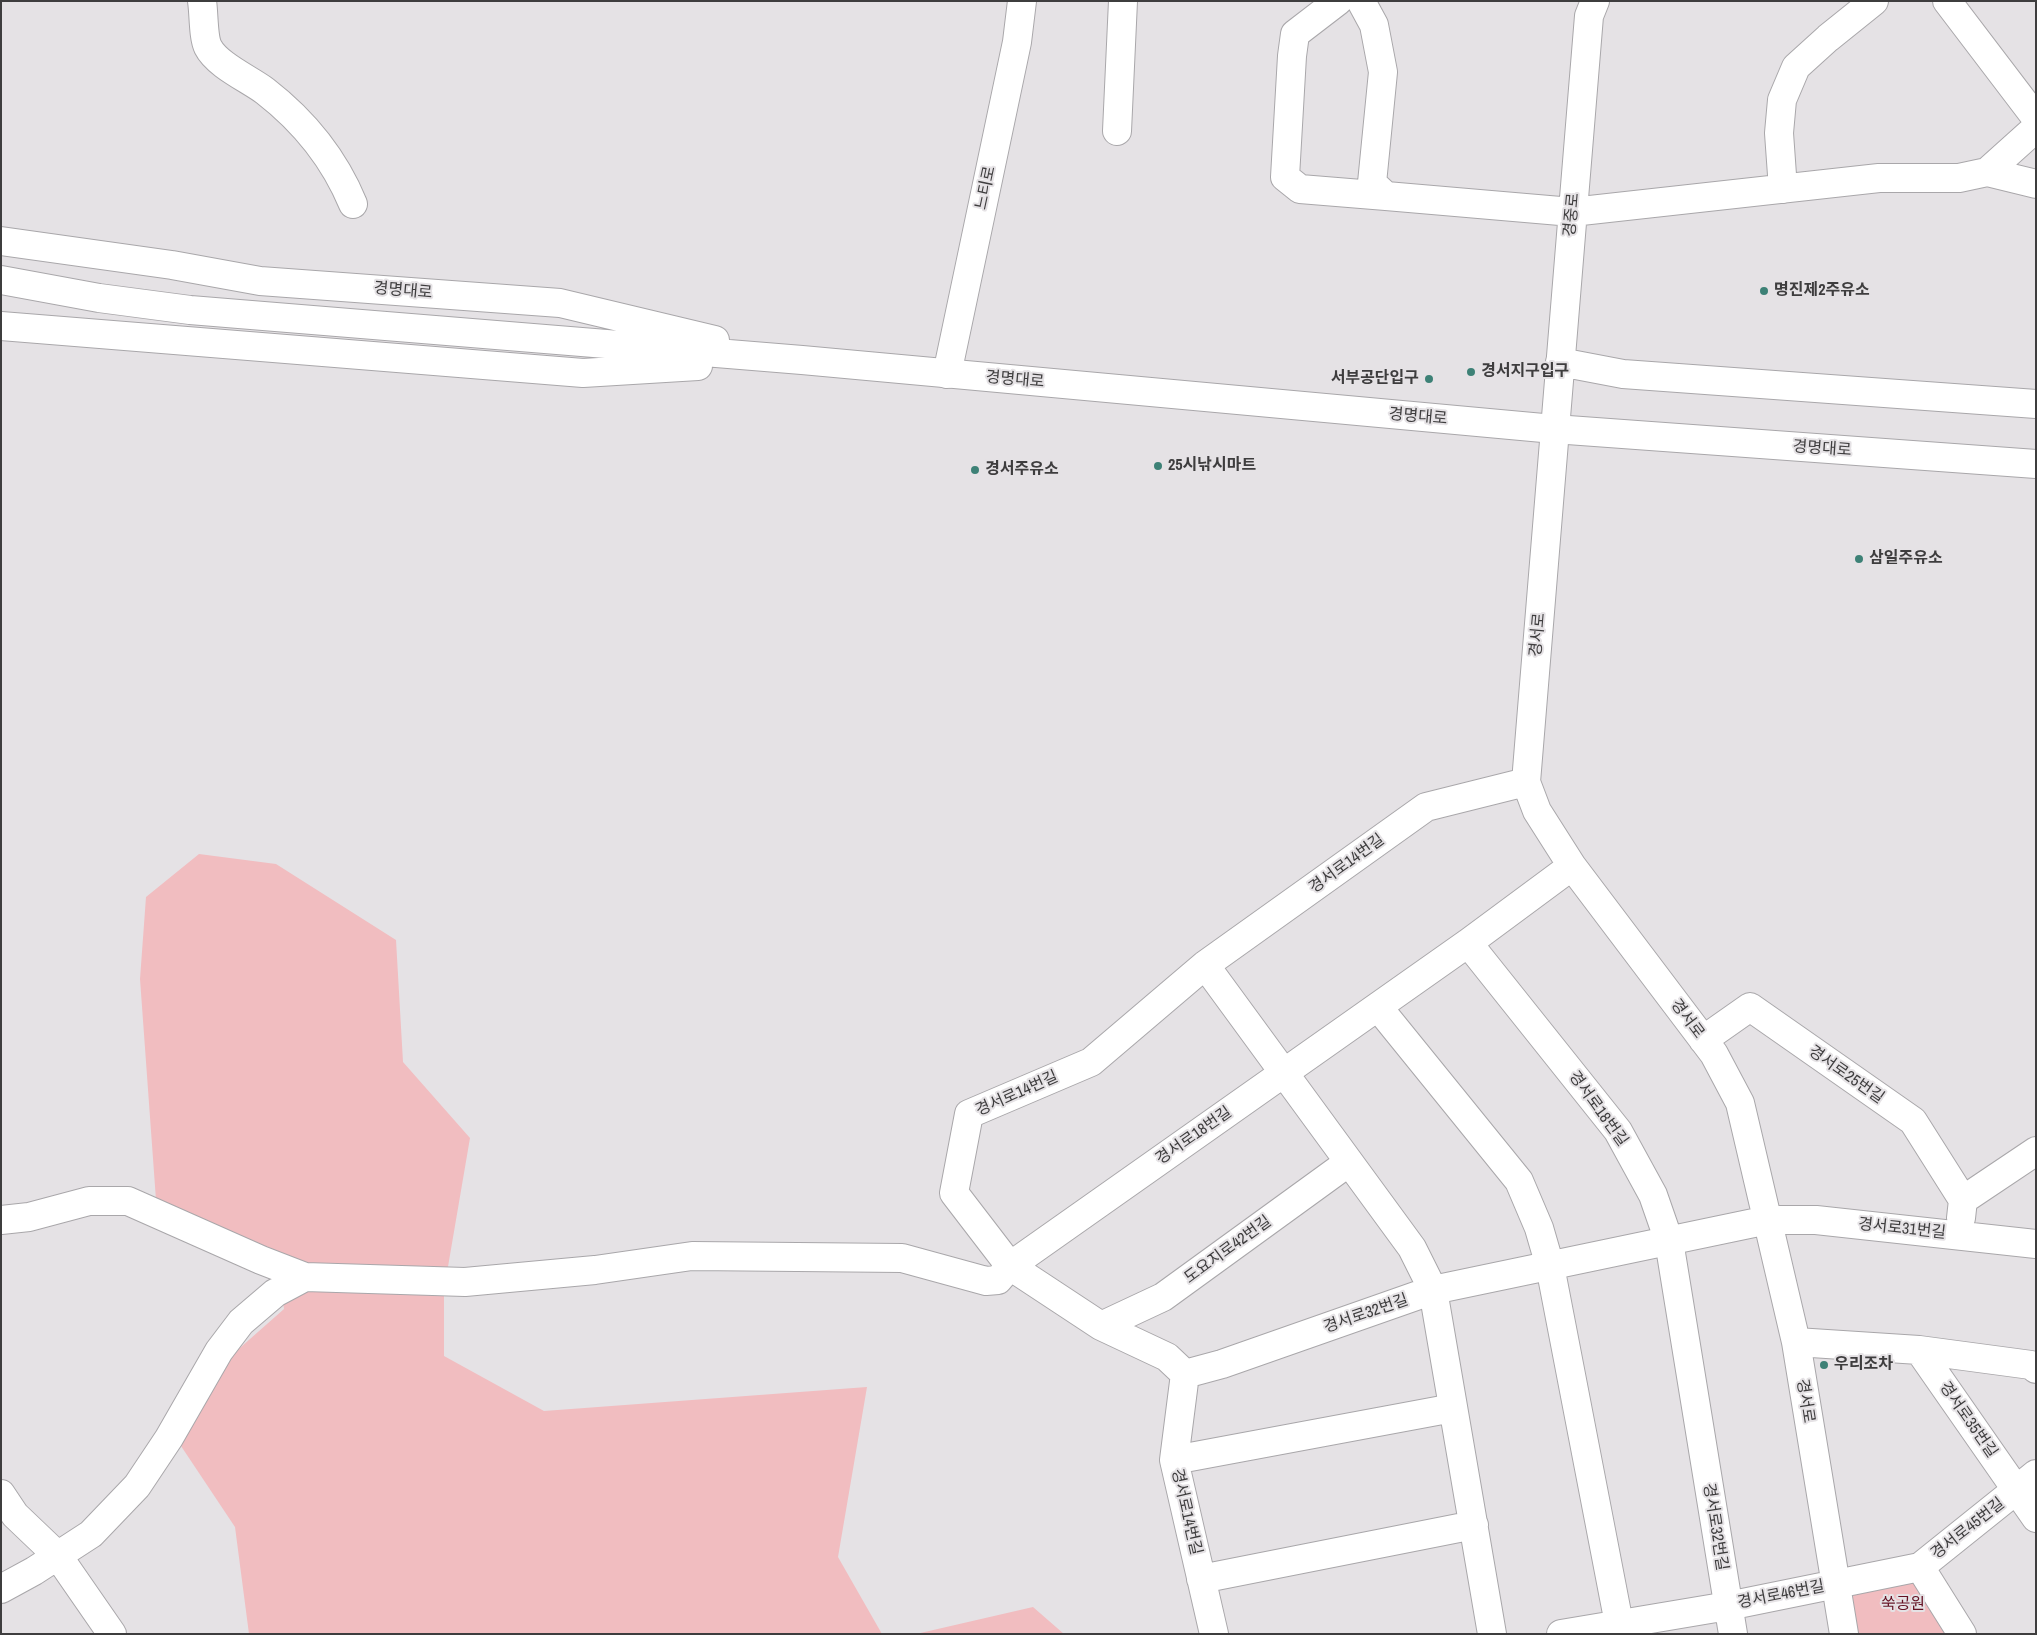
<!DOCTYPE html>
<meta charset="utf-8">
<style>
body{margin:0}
#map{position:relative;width:2037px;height:1635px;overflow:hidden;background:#e5e2e5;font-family:"Archivo Narrow",sans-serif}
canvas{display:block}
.frame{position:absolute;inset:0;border:2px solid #3e3d3e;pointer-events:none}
</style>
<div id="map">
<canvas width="2037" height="1635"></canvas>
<div class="frame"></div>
</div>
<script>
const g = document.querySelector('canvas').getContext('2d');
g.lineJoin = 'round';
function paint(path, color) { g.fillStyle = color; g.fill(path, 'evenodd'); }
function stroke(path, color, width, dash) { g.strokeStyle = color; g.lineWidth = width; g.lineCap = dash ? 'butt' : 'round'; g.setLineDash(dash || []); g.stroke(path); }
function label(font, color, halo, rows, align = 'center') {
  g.font = font + ' "Archivo Narrow","Noto Sans KR",sans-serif'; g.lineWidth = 4; g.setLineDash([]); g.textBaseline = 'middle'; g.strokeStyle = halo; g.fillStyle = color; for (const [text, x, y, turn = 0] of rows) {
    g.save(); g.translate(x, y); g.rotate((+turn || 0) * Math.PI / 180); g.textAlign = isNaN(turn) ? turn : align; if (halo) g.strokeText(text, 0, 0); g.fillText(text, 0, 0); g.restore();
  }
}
paint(new Path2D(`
 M199,854l77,10 120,76 7,122 67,76 -26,152v66l100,55 323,-24 -29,170 44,77h-633l-14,-107 -54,-81 52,-92 51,-45 -8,-54 -120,-55 -16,-221 6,-82z
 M1916,1573l39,61h-106l-9,-45z
 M1033,1607l31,27h-148z`), '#f1bdc0');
const minor = new Path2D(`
 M202,1c2,12 1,36 6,46 9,18 41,32 57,44 40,31 69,67 88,113
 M1338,1l-43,33 -3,22 -7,121 15,12 86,7
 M1361,1l13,24 9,47 -11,111 14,13 186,16 307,-34h80l28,-6 49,-44
 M1595,1l-6,15 -63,766 11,29 35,55 142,188 26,49 56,239 48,292
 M1947,1l89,117
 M1117,131l6,-130
 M1987,172l49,12
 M1783,189l-4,-56 3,-33 14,-33 32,-29 46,-37
 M1560,362l63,12 413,30
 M947,374l70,-332 5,-41
 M1468,943l150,188 35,64 16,46 64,393
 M1205,965l207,283 21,42 59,344
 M1378,1007l141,174 20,47 11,38 71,368
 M1703,1040l47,-33 163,114 50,79
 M1961,1218l2,-18 73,-49
 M1,1220l28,-3 60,-16h39l133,59 44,17
 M1101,1326l62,-29 186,-135
 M1796,1342l123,8 112,15 5,4
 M1919,1350l117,168
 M1185,1374l37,-10 211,-74 335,-70h48l220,24
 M1174,1460l279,-52
 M1,1494l14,21 43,41 54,78
 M1920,1567l42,67
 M1201,1579l273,-54
 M1,1589l33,-18 57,-37 46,-48 32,-48 50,-87 22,-29 34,-29 30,-16 160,5 130,-12 97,-14 210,2 84,23 12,-1 12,-14 458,-323 104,-77
 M1214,1634l-40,-174 11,-86 -18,-17 -66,-31 -91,-60 -56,-73 15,-79 122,-52 114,-97 221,-158 100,-25
 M1561,1634l167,-28 192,-39 116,-93`);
const major = new Path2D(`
 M1,241l171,24 88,16 300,22 155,37
 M1,280l98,18 91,12 612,50 752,69 482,35
 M1,326l582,47 115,-7`);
stroke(minor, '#a9a7aa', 30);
stroke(major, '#a9a7aa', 30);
stroke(minor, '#fff', 28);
stroke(major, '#fff', 28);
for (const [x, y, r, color] of [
 [1764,291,5,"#3d8176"],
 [1471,372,5,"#3d8176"],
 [1429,379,5,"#3d8176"],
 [1158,466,5,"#3d8176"],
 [975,470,5,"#3d8176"],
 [1859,559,5,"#3d8176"],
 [1824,1365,5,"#3d8176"]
]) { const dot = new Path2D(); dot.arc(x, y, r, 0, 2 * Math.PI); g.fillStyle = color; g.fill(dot); stroke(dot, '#e5e2e5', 2); }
label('16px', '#3e3d3e', '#e5e2e5', [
 ["느티로",986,188,-78],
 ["경중로",1572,215,-85],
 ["경명대로",403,291,5],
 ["경명대로",1015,380,5],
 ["경명대로",1418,417,5],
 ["경명대로",1822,449,4],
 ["경서로",1538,635,-85],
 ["경서로14번길",1347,864,-36],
 ["경서로",1687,1019,53],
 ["경서로25번길",1846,1075,35],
 ["경서로14번길",1017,1094,-24],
 ["경서로18번길",1598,1109,54],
 ["경서로18번길",1194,1136,-35],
 ["경서로31번길",1902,1229,6],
 ["도요지로42번길",1228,1250,-36],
 ["경서로32번길",1366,1314,-19],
 ["경서로",1805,1401,81],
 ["경서로35번길",1968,1420,55],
 ["경서로14번길",1186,1512,77],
 ["경서로32번길",1715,1527,81],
 ["경서로45번길",1968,1529,-38],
 ["경서로46번길",1781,1595,-11]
]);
label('bold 16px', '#3e3d3e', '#e5e2e5', [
 ["명진제2주유소",1774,291],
 ["경서지구입구",1481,372],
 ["서부공단입구",1419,379,"right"],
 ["25시낚시마트",1168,466],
 ["경서주유소",985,470],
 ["삼일주유소",1869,559],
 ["우리조차",1834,1365]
], 'left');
label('16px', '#641223', '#e5e2e5', [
 ["쑥공원",1903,1605]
]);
</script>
